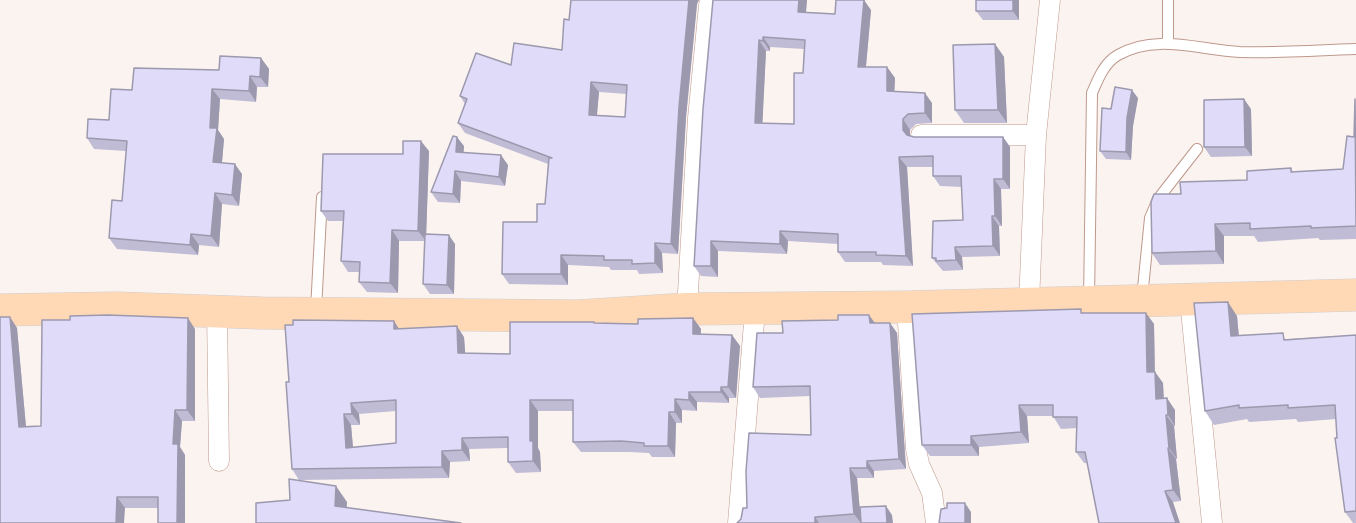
<!DOCTYPE html>
<style>
body{margin:0}
canvas{display:block;background:#fbf3f0}
</style>
<canvas width="1356" height="523"></canvas>
<script>
const g = document.querySelector('canvas').getContext('2d');
g.lineJoin = 'round';
function stroke(path, color, width, dash) { g.strokeStyle = color; g.lineWidth = width; g.lineCap = dash ? 'butt' : 'round'; g.setLineDash(dash || []); g.stroke(path); }
function paint(path, color) { g.fillStyle = color; g.fill(path, 'evenodd'); }
const service = new Path2D(`
 M1168,0v43
 M1142,298l8,-80 8,-19 39,-50
 M1089,300l3,-207c6,-14 12,-30 26,-38 38,-22 81,-5 122,-3 39,1 78,-2 116,-3
 M316,310l6,-113`);
const minor = new Path2D(`
 M921,135h115
 M1190,300l22,223
 M1029,303l7,-168 14,-135
 M907,307l9,142 3,15 13,29 4,30
 M687,309l11,-191 11,-113
 M217,310l2,151
 M738,523l17,-213`);
const primary = new Path2D(`
 M0,310l116,-2 145,5 317,3 109,-7 220,-2 449,-12`);
stroke(service, '#be988b', 12);
stroke(minor, '#be988b', 21);
stroke(primary, '#d0cecd', 33);
stroke(service, '#fff', 10);
stroke(minor, '#fff', 20);
stroke(primary, '#ffd8b6', 32);
paint(new Path2D(`
 M713,0h94l-1,12 29,2 36,-4 -5,57h21l8,11 -1,14 38,11v20l-16,1 -6,6v6l4,1h89l7,10v42h-9l1,37h-3l1,30 -38,1 1,13 -20,1 -11,-13 31,-38 -1,-33 -22,-1 -7,-10v-9h-26l6,99 -30,-1 -2,-3h-36l-7,-10v-8l-50,-3 -1,13 -69,-3v26l-17,-1 -7,-10zM770,47l34,2 -1,24 -9,51 -32,-1 4,-72h4z
 M976,0h43v20h-36l-7,-9z
 M697,4l-11,113 -8,137 -16,-1 1,20 -24,1 -2,-4h-26l-2,-3 -41,-2v20l-59,-1 -7,-10 35,-52 8,-18 3,-40 -83,-31 -7,-10 7,-19 -5,-8 51,-31 51,-15 7,-30zM599,92l28,2 -2,23 -28,-2z
 M995,44l9,13 3,66h-43l-9,-13z
 M261,58l8,11 -1,18h-11l-1,15 -36,-3 -2,31 6,9 -2,24 20,11 -3,32 -17,-2 -3,43 -20,-2 -1,10 -81,-6 -8,-11 13,-37 4,-50 -32,-2 -7,-11 22,-18 23,-30 87,-20z
 M1138,98l-5,28 -2,34 -25,-1 -6,-8 11,-42z
 M1356,99v140l-36,1 -2,-2 -60,4 -4,-6h-30v28l-64,1 -8,-12 29,-59 66,-14 44,-12 2,4 50,-3 11,-32z
 M1251,109l1,47 -41,1 -7,-10z
 M464,146l-1,6 45,13 -3,21 -44,-5 -1,22 -22,-1 -7,-10z
 M429,151l-3,83 29,10 -1,50h-24l-7,-10 2,-43h-26l-1,52 -31,-1 -8,-10 1,-10h-12l-7,-11 2,-40h-15l-7,-10 82,-57z
 M1084,313h62l8,11 1,48 8,11 1,15 11,12v16h-1l3,33h-1l5,42 -8,1 -86,-39h-3l-8,-11 1,-24 -16,1 -8,-13h-26l2,27 -50,4v9h-49l-8,-11z
 M869,315l6,8h15l7,10 9,136 -32,2v7h-17l4,45h-124l4,-4 6,-11 64,-73 -1,-39 -50,2 -7,-11 85,-67z
 M1237,316l2,20 49,3 68,-4v188h-3l-8,-11 -8,-74 -1,-19 -38,3 -2,-3 -47,3 -2,-3 -33,6 -9,-14z
 M10,317l7,11 9,99 15,-1 154,-97v92h-13l-2,26 5,8 -27,53h-33l-125,15z
 M693,318l8,11v5l31,1 8,11 -4,52h-7v5l-32,-1v9l-15,-1v13h-6l-1,34h-23l-3,-4 -20,-1h-48l-8,-10v-31h-35v37l2,4 1,20 -25,1 -8,-11v-14l-39,1 1,12 -20,1 -1,16 -150,2 -7,-11 -3,-87 4,-57 106,4 65,8 1,16 45,1 85,-31 43,1zM396,411v32l-43,4 -2,-22h9l-1,-11z`), '#c0bcd5');
paint(new Path2D(`
 M689,0h10l-2,4 -11,113 -8,137 -7,-10 8,-137z
 M799,0h8l-2,22 -7,-10z
 M864,0l7,10 -6,67 -7,-10z
 M1013,0h6v20l-6,-9z
 M763,37l7,10v4l-7,-10z
 M759,40l7,11 -4,82 -7,-10z
 M995,44l9,13 3,66 -9,-13z
 M261,58l8,11 -1,18 -8,-10z
 M887,67l8,11 -1,24 -7,-11z
 M250,76l7,11 -1,15 -7,-11z
 M591,82l8,10 -3,33 -7,-10z
 M212,89l8,10 -2,31 6,9 -3,34 -8,-11 -3,-34z
 M1132,90l6,8 -5,28 -2,34 -5,-8 1,-34z
 M925,93l7,10v20l-7,-10z
 M1244,99l7,10 1,47 -7,-9z
 M903,119l7,11v10l-7,-10z
 M457,137l7,9 -1,15 -7,-9z
 M1003,137l7,10v42l-7,-10z
 M421,141l8,10 -3,90 -8,-10z
 M501,155l7,10 -3,21 -6,-9z
 M899,157l8,10 6,99 -7,-10z
 M235,164l7,10 -3,32 -7,-11z
 M455,171l6,10 -1,22 -7,-9z
 M994,179l7,10 1,37 -7,-10z
 M215,193l7,11 -3,43 -8,-11z
 M992,216l7,10 1,30 -7,-10z
 M1215,224l9,12v28l-8,-13z
 M392,230l7,11 -1,52 -8,-10z
 M780,231l8,10 -1,13 -7,-10z
 M191,234l8,11 -1,10 -8,-10z
 M449,235l6,9 -1,50 -7,-9z
 M711,241l7,10v26l-7,-11z
 M655,243l7,10 1,20 -8,-10z
 M955,247l7,10 1,13 -7,-10z
 M561,255l7,10v20l-7,-11z
 M1228,302l9,14 3,34 -9,-14z
 M1146,313l8,11 1,59 -8,-11z
 M869,315l7,10 -6,-2z
 M10,317l7,11 10,110 -8,-11z
 M188,318l7,11v92l-8,-11z
 M693,318l8,11 -1,16 -7,-11z
 M394,321l7,11 -7,-3z
 M890,323l7,10 9,136 -7,-10z
 M457,326l7,11 2,27 -8,-11z
 M732,335l8,11 -4,52 -8,-11z
 M1155,372l8,11 1,27 -8,-11z
 M721,387l8,11v5l-8,-11z
 M689,392l8,10v9l-8,-11z
 M1167,398l8,12v16l-7,-11z
 M675,399l7,11v13l-7,-11z
 M530,400l8,11v37l2,4 1,20 -8,-11 -3,-20z
 M351,403l8,11 1,11 -8,-11z
 M1019,405l8,11 2,27 -8,-11z
 M175,410l7,11 -2,26 5,8v68h-8l-4,-79z
 M669,412l7,11 -1,34 -7,-11z
 M344,414l7,11 3,34 -8,-11z
 M1166,415l8,11 3,33 -8,-11z
 M971,436l8,11v9l-8,-11z
 M462,438l7,11 1,12 -8,-11z
 M1168,448l8,11 5,42 -8,-11z
 M442,451l8,11 -1,16 -7,-11z
 M867,461l7,10v7l-7,-10z
 M850,468l7,10 4,45 -7,-9z
 M336,486l11,16 -1,20 -11,-16z
 M1165,491l8,11 7,21h-4z
 M117,497l8,11 -1,15h-8z
 M965,503l6,9v11h-6z
 M886,506l6,9 1,8h-6z
 M815,517l4,6h-4z`), '#9c99ae');
const building = new Path2D(`
 M571,0h118l-10,107 -8,137 -16,-1v20l-23,1v-4h-28v-4l-43,-1v19h-59l1,-52h34v-18h8l4,-46h3l-94,-35 9,-24 -7,-3 16,-43 35,12 3,-22 48,7 2,-31 5,1zM591,82l36,3 -2,32 -36,-2z
 M713,0h86l-1,12 37,2 1,-14h28l-6,67h29v24l38,2v20l-17,1 -5,5v11l4,5 7,2h89v42h-9l1,37h-3l1,30 -38,1 1,13 -20,1v-3h-4l1,-37 30,-1 -2,-44h-28v-20l-34,1 7,99 -30,-1v-3h-38v-18l-58,-3v13l-69,-3v25h-17l9,-157zM763,37l42,3 -2,33h-9v51l-39,-1 4,-83 4,1z
 M976,0h37v11h-37z
 M995,44l3,66h-43l-2,-65z
 M220,56l41,2 -1,19 -10,-1 -1,15 -37,-2 -2,39h7l-4,34 22,2 -3,31 -17,-2 -4,43 -20,-2 -1,11 -81,-7 3,-38 10,1 5,-60 -40,-3 1,-19 21,1 2,-31 21,1 2,-22 85,2z
 M1115,87l17,3 -5,28 -1,34 -26,-1 2,-43 9,1z
 M1244,99l1,48h-41v-47z
 M1355,99l1,127 -45,2v-2l-61,3v-6l-35,1 1,27 -64,2 -1,-51 3,-8h27l-1,-12 67,-2v-9l44,-3v4l52,-3 4,-33 7,1z
 M453,136l4,1 -1,15 45,3 -2,22 -44,-6 -2,23 -22,-2z
 M403,141h18l-3,90 -26,-1 -2,53 -31,-1 1,-20 -19,-1 3,-50h-23l2,-57h80z
 M425,234l24,1 -2,50 -24,-1z
 M1228,302l3,34 52,-3 1,7 72,-5v176l-11,1 -10,-74h2l-2,-33 -47,3v-3l-49,3v-3l-34,6 -11,-108z
 M1081,309v4h65l1,59h8l1,27 11,-1 1,17h-2l3,33h-1l5,42 -8,1 11,32h-77l-14,-71h-9l1,-35h-24v-12h-34l2,27 -50,4v9h-49l-10,-131z
 M108,315l80,3 -1,92h-12l-2,34h5l-1,79h-19v-26h-41l-1,26h-116v-206h10l9,110 22,-1 1,-106h28v-4z
 M838,315h31l1,8h20l9,136 -32,2v7h-17l4,46 -39,3v6h-78l4,-4 2,-11h4l-1,-37 3,-38 62,2 -1,-49 -57,1 4,-54h26l-1,-12 56,-1z
 M693,318v16l39,1 -4,52h-7v5h-32v8l-14,-1v13h-6l-1,34h-24v-3l-23,-2 -48,1v-42h-43v41h3v20l-25,1v-25l-46,1v12l-20,1v16l-150,2 -6,-87h3l-4,-57h8v-5l101,1v8l63,-3 1,27 52,1v-32h84v1l44,1v-5zM396,400v43l-50,5 -2,-34h8l-1,-11z
 M289,479l47,7 -1,20 126,17h-205v-20l34,-3z
 M947,503h18v20h-26l2,-14 6,-1z
 M886,506l1,17h-26l-1,-16z`);
paint(building, '#dfdbf8');
stroke(building, '#9c99ae', 1.5);
</script>
